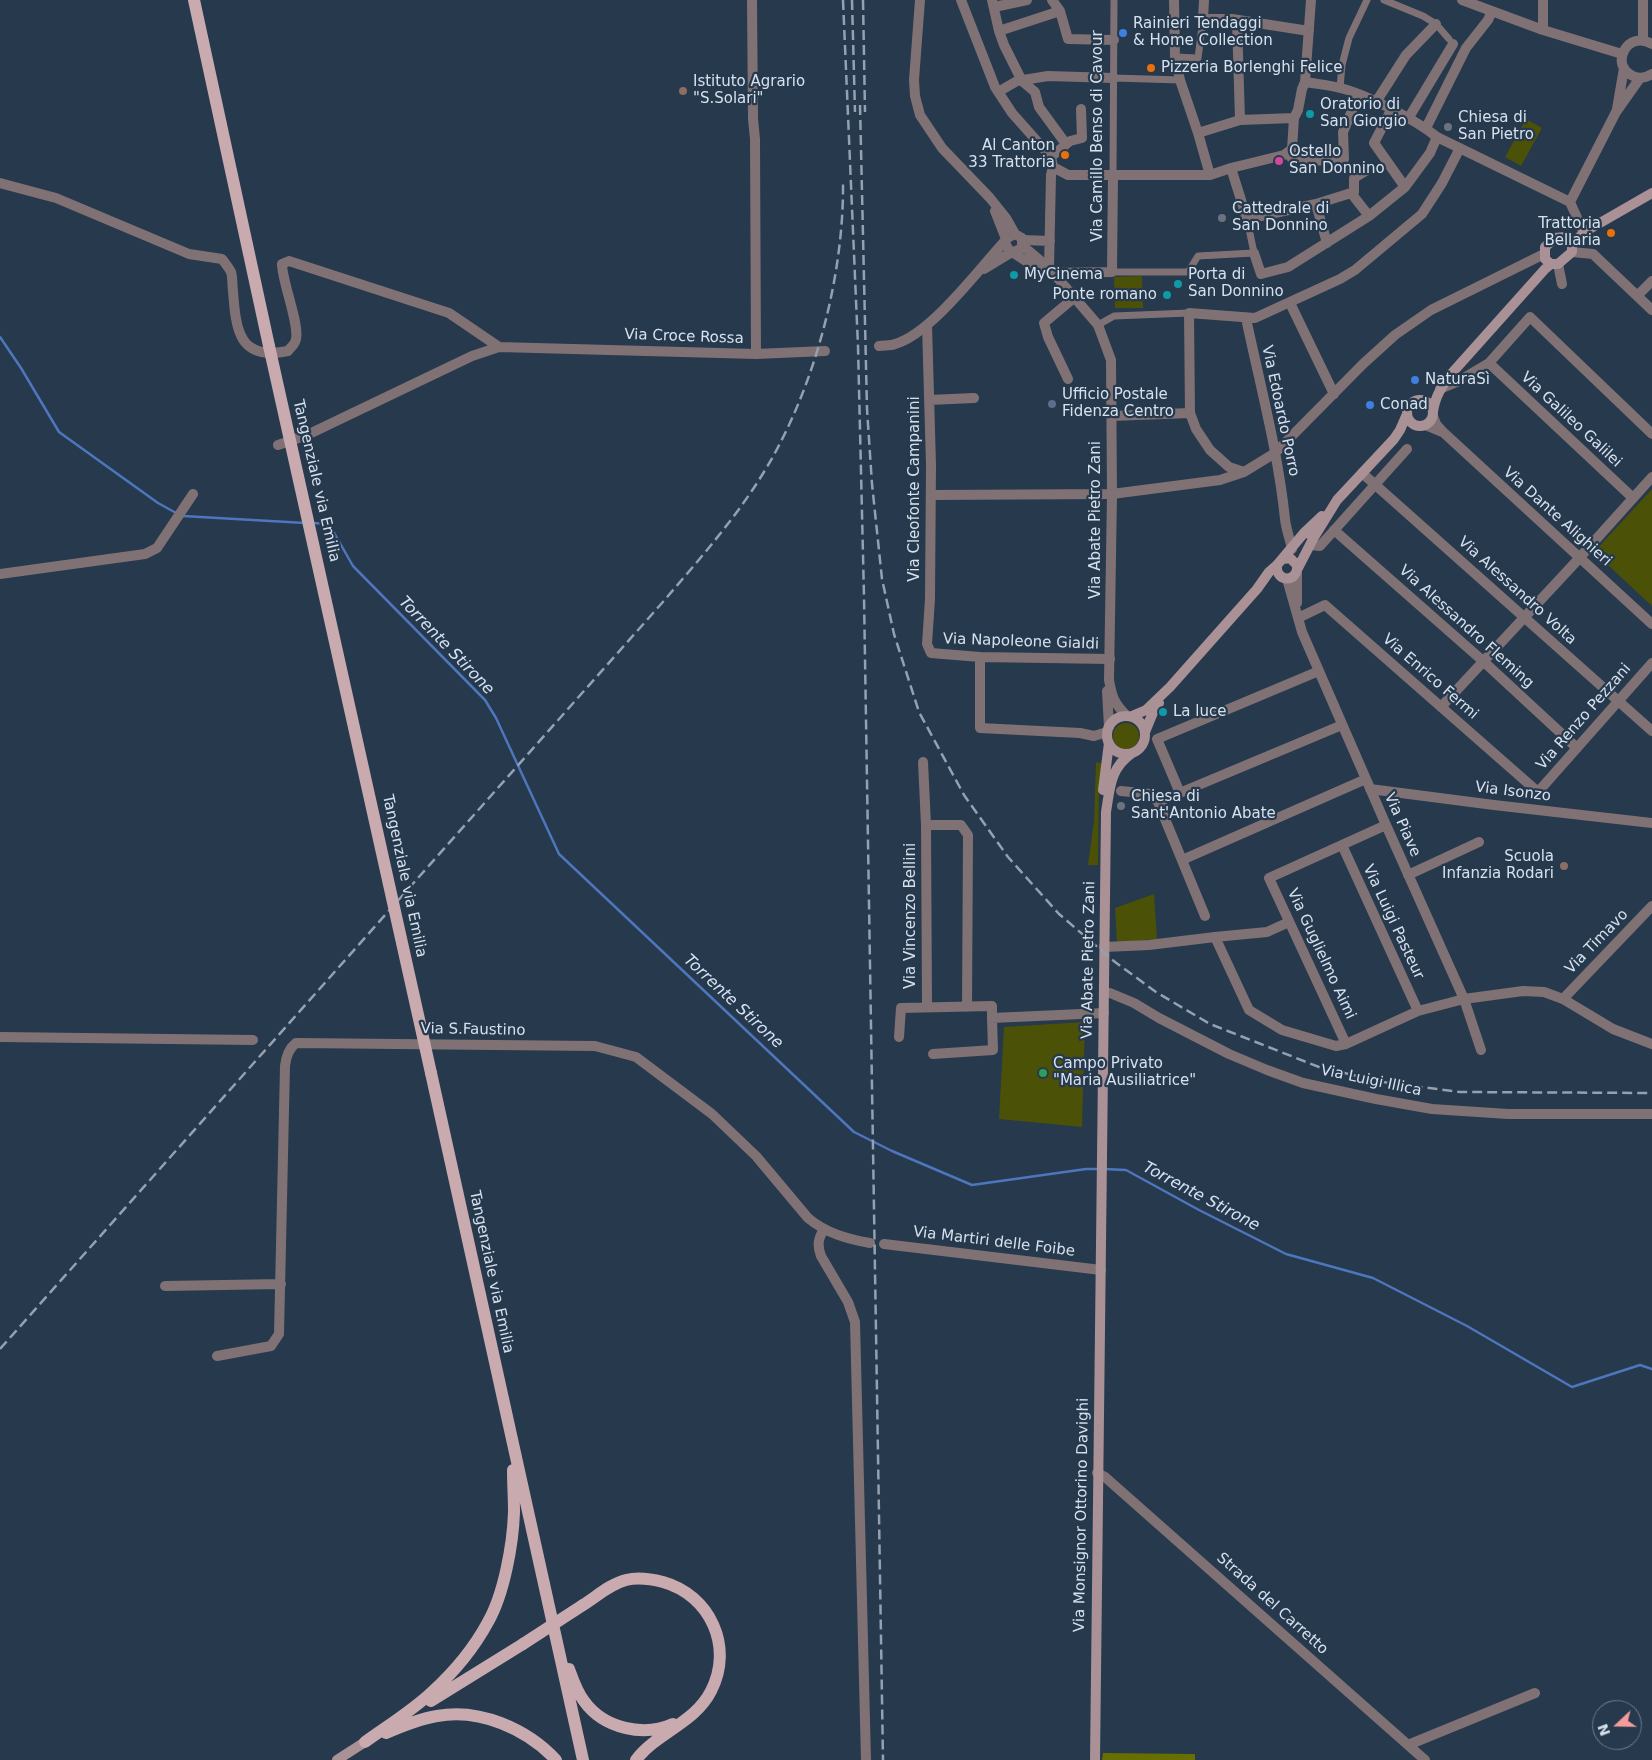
<!DOCTYPE html>
<meta charset="utf-8">
<style>
body{margin:0}
#map{position:relative;width:1652px;height:1760px;overflow:hidden;background:#26394d;font-family:"DejaVu Sans",sans-serif}
canvas{display:block}
.north{position:absolute;left:1592px;top:1700px;width:50px;height:50px;box-sizing:border-box;background:#26394d;border:1px solid #6c7c8d;border-radius:50%;rotate:249deg;font-size:14px;font-weight:700;line-height:20px;text-align:center;color:#d6e1ee}
.north::after{content:'';display:block;margin:auto;width:18px;height:22px;background:#f59b9a;clip-path:polygon(50% 0,100% 100%,50% 72%,0 100%)}
</style>
<div id="map">
<canvas width="1652" height="1760"></canvas>
<div class="north">N</div>
</div>
<script>
const g = document.querySelector('canvas').getContext('2d');
g.lineJoin = 'round';
function paint(path, color) { g.fillStyle = color; g.fill(path, 'evenodd'); }
function stroke(path, color, width, dash) { g.strokeStyle = color; g.lineWidth = width; g.lineCap = dash ? 'butt' : 'round'; g.setLineDash(dash || []); g.stroke(path); }
function label(font, color, halo, rows, align = 'center') {
  g.font = font + ' "DejaVu Sans",sans-serif'; g.lineWidth = 4.5; g.setLineDash([]); g.textBaseline = 'middle'; g.strokeStyle = halo; g.fillStyle = color; for (const [text, x, y, turn = 0] of rows) {
    g.save(); g.translate(x, y); g.rotate((+turn || 0) * Math.PI / 180); g.textAlign = isNaN(turn) ? turn : align; if (halo) g.strokeText(text, 0, 0); g.fillText(text, 0, 0); g.restore();
  }
}
paint(new Path2D(`
 M1526,119l16,9 -21,38 -16,-9z
 M1142,276l1,32h-28l-1,-31z
 M1652,489v117l-58,-54z
 M1113 736a13 13 0 1 1 26 0a13 13 0 1 1-26 0Z
 M1096,762l8,2 -5,20 -1,81h-10l6,-44z
 M1154,894l3,45 -40,4 -2,-35z
 M1085,1022l-3,105 -83,-8 5,-92z`), '#4b5106');
paint(new Path2D(`
 M1103,1753l92,1v6h-93z`), '#676f00');
stroke(new Path2D(`
 M0,337l21,31 38,64 99,71 20,11
 M183,516l122,7
 M313,523l16,1 24,42 132,134 11,18 63,136 295,278 38,19 80,34 114,-16h13
 M1104,1169l22,1 73,40 87,44 87,24 94,48 105,61 68,-22 12,4`), '#4d76bc', 2.5);
stroke(new Path2D(`
 M1384,0l39,16 13,8 13,15
 M1175,57l23,1 5,-39
 M1114,78l66,2
 M1340,88l2,-23 7,-27 18,-38
 M1113,175l1,-175
 M1112,272h76l10,-16 56,-3 -7,-34
 M1098,325l16,-9 75,-3`), '#807174', 7);
stroke(new Path2D(`
 M961,0l34,87 17,26 39,44 2,10 -2,8 -2,93
 M992,0l7,31 5,14 18,36 13,11 4,15 27,37
 M1052,0l8,11 8,28 46,1
 M1174,0l1,57 5,23 18,53 12,42
 M1204,0l-1,19h29l77,12
 M1462,0l81,30 79,24
 M994,7l33,-7
 M1237,20l3,100
 M1543,30v-30
 M999,31l61,-20
 M1643,40v-40
 M1652,44c-25,-15 -43,22 -19,32 7,3 13,2 19,-2
 M1305,82c11,2 24,3 35,6 26,6 76,32 97,49l133,65 12,27
 M998,92l19,-11 31,-5 66,2
 M1376,102l30,-47 30,-31
 M1617,109l7,-41
 M1391,110l-17,33 31,44
 M1408,119l45,-75
 M1426,128l40,-80 22,-28 4,-9
 M1198,133l42,-13 54,-2
 M1288,152l6,10 50,-3 -1,-27 16,-38
 M1051,157l19,-16 12,-3 -1,-29
 M1053,167l15,8h142l21,-7 53,-13 8,-6 2,-31 4,-8 4,-21 3,-7 6,-82
 M1231,168l16,51 69,-15 35,-11
 M0,183l56,15 133,56 33,5c3,4 7,9 9,13 2,6 1,13 2,19 3,40 6,70 55,60 2,-3 6,-6 7,-9 7,-13 -13,-59 -13,-78l7,-3 160,52 50,34
 M1351,193l3,-1v-14l15,-9
 M1351,193l18,23
 M1570,202l46,-90 24,-34
 M1316,204l11,39
 M1023,240l27,1
 M1572,252l21,2 59,56
 M1254,253l7,21 27,-7 81,-51 36,-29 25,-34 7,-16
 M1558,264l4,20
 M984,269l28,-17
 M1052,273l60,-1 1,-97
 M1637,296l15,-15
 M1290,303l44,91
 M1246,318c14,67 32,133 39,201 1,10 5,20 7,30
 M927,325l4,140 -1,134 -3,45 4,9 49,4 130,2
 M879,346c5,-1 11,0 16,-2 36,-10 84,-75 110,-103
 M756,354l69,-3
 M1489,363l144,135
 M1068,379l-20,-42 -4,-14 31,-26
 M1440,389l17,-7 32,-19 41,-46 122,117
 M929,400l45,-2
 M1111,416l79,-3
 M1433,416l3,8 7,8 209,192
 M1425,425l17,7
 M278,445l29,-10 165,-79 27,-9 257,7 -1,-215 -2,-20 -1,-119
 M1244,472l-15,-5 -19,-17 -14,-21 -6,-16 -1,-100 66,5 85,-39 15,-9 67,-56 20,-31 18,-35
 M1362,473l290,258
 M931,495l181,-1 108,-14 24,-8 31,-19 88,-89 32,-29 36,-25 113,-56
 M1334,530l149,131 94,87
 M1310,545l10,1 87,-97
 M1297,572v31
 M0,574l145,-20 12,-6 36,-54
 M1287,579l15,53 84,193 78,174 17,51
 M1298,618l27,-13 213,187 114,-129
 M980,657v71l100,5 14,3 13,-4
 M1441,707l132,-142 79,-88
 M923,762l3,63 1,181
 M1370,789l124,16 158,18
 M1121,791l30,3 7,8 47,114
 M1180,793l-23,-54 162,-68
 M1158,802l184,-77
 M926,825h35l7,10 -1,172
 M1342,845l76,166
 M1182,860l184,-81
 M1408,875l71,-33
 M1215,937l52,-5 22,-10
 M1104,947l45,-2 66,-8 34,73 33,20 54,16 10,-2 72,-33 46,-12 59,-8 21,1 19,7 50,30 39,15
 M1104,993h6l24,10 25,15 70,36 38,16 36,13 73,16 56,10 76,5h144
 M0,1037l253,3
 M899,1037l2,-29 91,-2v12l112,-5
 M1346,1044l-77,-166 117,-53
 M933,1054l60,-4 -1,-32
 M824,1229c-6,10 -7,16 -3,27l27,46 7,20 11,438
 M884,1244l217,26
 M165,1286l116,-2
 M217,1356l54,-10 8,-12 6,-268c1,-9 3,-17 11,-23l299,3 41,11 76,57 44,42 52,62c18,15 39,21 62,25
 M1097,1473l8,4 320,283
 M1408,1745l127,-52`), '#807174', 10);
stroke(new Path2D(`
 M920,0l-6,80 1,16 5,19 22,33 48,50 16,20 9,16 7,4v10l-8,4
 M995,211l11,28
 M1015,234l-8,4 -2,5 4,7 20,13 18,7
 M1023,246l26,22 49,57 13,35 1,134 -3,186c3,17 5,23 17,35
 M1107,691l2,36
 M1563,999l89,-93`), '#807174', 10);
stroke(new Path2D(`
 M1572,244l14,-13 66,-38
 M1407 413a13 13 0 1 1 26 0a13 13 0 1 1-26 0Z
 M1433,412c2,-16 9,-26 19,-39l93,-104 6,-5h7l14,-12v-8l-7,-7 -10,1 -10,9v12l6,5
 M1313,539l24,-39 57,-61 6,-9 7,-16
 M1283,559l7,-1 7,7c2,18 -22,18 -20,0l27,-32 18,-17
 M1298,568l15,-29 -3,-5
 M1132,716l14,-6 24,-23 87,-98 12,-17 8,-7
 M1107 735a19 19 0 1 1 38 0a19 19 0 1 1-38 0Z
 M1145,732l9,-22 5,-7
 M1103,790l6,-47
 M337,1760l28,-18
 M1095,1760l11,-948c4,-24 4,-44 26,-59`), '#a99195', 10);
stroke(new Path2D(`
 M194,0l75,346
 M431,1073l152,687
 M583,1605c13,-8 27,-21 43,-25 12,-3 25,-1 37,2 47,13 71,65 48,109 -16,32 -55,42 -75,69
 M569,1669c4,11 8,23 15,32 20,28 60,36 89,23
 M431,1701l92,-57
 M386,1733c16,-7 33,-14 51,-17 43,-8 90,13 119,44
 M365,1742c22,-16 47,-31 67,-50 22,-20 42,-44 56,-70 16,-28 25,-78 26,-110 0,-14 -1,-28 -1,-42`), '#c8aaaf', 12);
stroke(new Path2D(`
 M843,0l15,346 6,251 19,1163
 M852,0l3,112
 M863,0l2,112
 M860,105l7,304 5,75 10,95 12,55 25,78 45,83 44,62 51,57 56,48 41,30 54,32 109,43 63,15 78,10 192,1
 M0,1349l662,-746c41,-48 84,-96 114,-152 42,-78 68,-180 67,-269`), '#93a1b0', 2.5, [10, 5]);
stroke(new Path2D(`
 M269,346l162,727
 M523,1644l60,-39`), '#c8aaaf', 12);
for (const [x, y, r, color] of [
 [1123,33,5,"#3f7fe0"],
 [1151,68,5,"#e8710a"],
 [683,91,5,"#8d6e63"],
 [1310,114,5,"#0f9aa8"],
 [1448,127,5,"#6b7280"],
 [1065,155,5,"#e8710a"],
 [1279,161,5,"#d1479c"],
 [1222,218,5,"#6b7280"],
 [1611,233,5,"#e8710a"],
 [1014,275,5,"#0f9aa8"],
 [1178,284,5,"#0f9aa8"],
 [1167,295,5,"#0f9aa8"],
 [1415,380,5,"#3f7fe0"],
 [1052,404,5,"#5c6f8a"],
 [1370,405,5,"#3f7fe0"],
 [1163,712,5,"#0f9aa8"],
 [1121,806,5,"#6b7280"],
 [1564,866,5,"#8d6e63"],
 [1043,1073,5,"#2e9e5b"]
]) { const dot = new Path2D(); dot.arc(x, y, r, 0, 2 * Math.PI); g.fillStyle = color; g.fill(dot); stroke(dot, '#26394d', 2); }
label('15px', '#d6e1ee', '#26394d', [
 ["Rainieri Tendaggi",1133,24],
 ["& Home Collection",1133,41],
 ["Pizzeria Borlenghi Felice",1161,68],
 ["Istituto Agrario",693,82],
 ["\"S.Solari\"",693,99],
 ["Oratorio di",1320,105],
 ["San Giorgio",1320,122],
 ["Chiesa di",1458,118],
 ["San Pietro",1458,135],
 ["Al Canton",1055,146,"right"],
 ["33 Trattoria",1055,163,"right"],
 ["Ostello",1289,152],
 ["San Donnino",1289,169],
 ["Cattedrale di",1232,209],
 ["San Donnino",1232,226],
 ["Trattoria",1601,224,"right"],
 ["Bellaria",1601,241,"right"],
 ["MyCinema",1024,275],
 ["Porta di",1188,275],
 ["San Donnino",1188,292],
 ["Ponte romano",1157,295,"right"],
 ["NaturaSì",1425,380],
 ["Ufficio Postale",1062,395],
 ["Fidenza Centro",1062,412],
 ["Conad",1380,405],
 ["La luce",1173,712],
 ["Chiesa di",1131,797],
 ["Sant'Antonio Abate",1131,814],
 ["Scuola",1554,857,"right"],
 ["Infanzia Rodari",1554,874,"right"],
 ["Campo Privato",1053,1064],
 ["\"Maria Ausiliatrice\"",1053,1081]
], 'left');
label('15px', '#d6e1ee', '#26394d', [
 ["Via Camillo Benso di Cavour",1098,136,-90],
 ["Via Croce Rossa",684,337,2],
 ["Via Edoardo Porro",1280,411,78],
 ["Via Galileo Galilei",1571,420,43],
 ["Tangenziale via Emilia",316,481,77],
 ["Via Cleofonte Campanini",915,489,-90],
 ["Via Dante Alighieri",1557,517,42],
 ["Via Abate Pietro Zani",1096,520,-90],
 ["Via Alessandro Volta",1517,591,42],
 ["Via Alessandro Fleming",1466,627,42],
 ["Via Napoleone Gialdi",1021,642,2],
 ["Via Enrico Fermi",1430,677,41],
 ["Via Renzo Pezzani",1584,717,-49],
 ["Via Isonzo",1513,792,7],
 ["Via Piave",1402,825,66],
 ["Tangenziale via Emilia",404,876,78],
 ["Via Vincenzo Bellini",911,916,-90],
 ["Via Luigi Pasteur",1393,922,65],
 ["Via Timavo",1597,942,-46],
 ["Via Guglielmo Aimi",1321,954,65],
 ["Via Abate Pietro Zani",1089,960,-89],
 ["Via S.Faustino",473,1030,1],
 ["Via Luigi Illica",1371,1081,12],
 ["Via Martiri delle Foibe",994,1242,7],
 ["Tangenziale via Emilia",491,1272,78],
 ["Via Monsignor Ottorino Davighi",1082,1515,-89],
 ["Strada del Carretto",1272,1604,42]
]);
label('italic 16px', '#d6e2f5', '#26394d', [
 ["Torrente Stirone",446,646,46],
 ["Torrente Stirone",733,1002,43],
 ["Torrente Stirone",1201,1197,28]
]);
</script>
